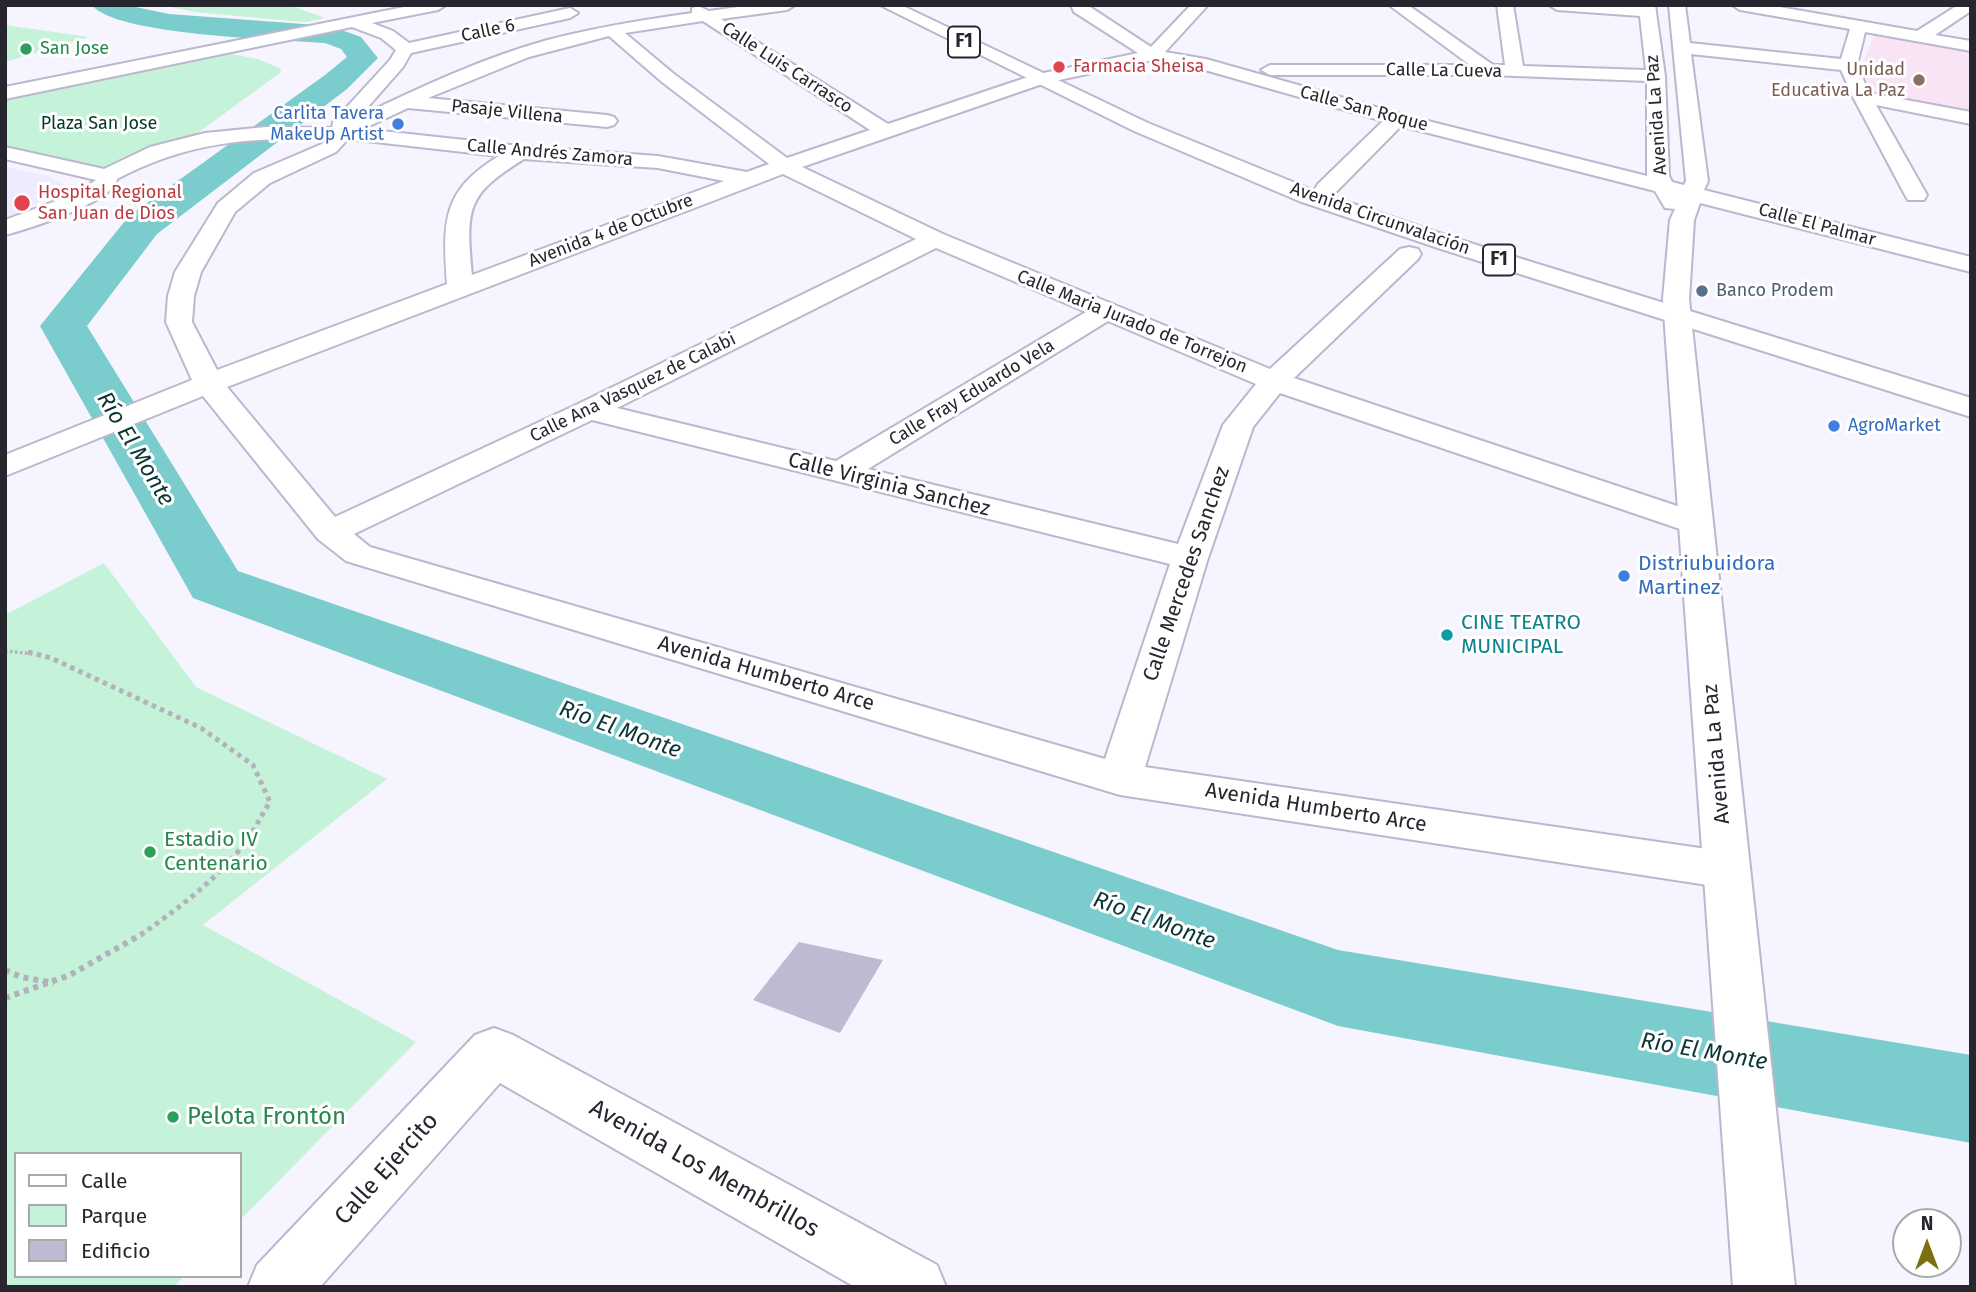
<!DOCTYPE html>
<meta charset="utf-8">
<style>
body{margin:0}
#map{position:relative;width:1976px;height:1292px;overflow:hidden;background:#f6f4fe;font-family:"Fira Sans",sans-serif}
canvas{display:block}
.frame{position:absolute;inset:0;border:7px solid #27252e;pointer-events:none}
.legend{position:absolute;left:14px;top:1152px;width:228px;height:126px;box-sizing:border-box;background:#fff;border:2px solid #a9a8ab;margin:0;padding:9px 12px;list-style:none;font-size:21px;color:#27252e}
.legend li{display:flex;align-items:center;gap:14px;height:35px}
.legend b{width:35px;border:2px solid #a9a8ab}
.north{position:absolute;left:1892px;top:1208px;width:70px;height:70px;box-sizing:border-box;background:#fff;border:2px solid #a9a8ab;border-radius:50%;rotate:0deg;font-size:19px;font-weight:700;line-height:28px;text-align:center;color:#27252e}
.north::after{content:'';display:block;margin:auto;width:24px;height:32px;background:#7b7010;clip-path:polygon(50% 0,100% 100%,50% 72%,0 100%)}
</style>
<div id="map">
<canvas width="1976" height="1292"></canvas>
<div class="frame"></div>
<ul class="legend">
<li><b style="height:9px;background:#fff"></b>Calle</li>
<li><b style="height:19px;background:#c5f3da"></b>Parque</li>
<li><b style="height:19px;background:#bebad2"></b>Edificio</li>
</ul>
<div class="north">N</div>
</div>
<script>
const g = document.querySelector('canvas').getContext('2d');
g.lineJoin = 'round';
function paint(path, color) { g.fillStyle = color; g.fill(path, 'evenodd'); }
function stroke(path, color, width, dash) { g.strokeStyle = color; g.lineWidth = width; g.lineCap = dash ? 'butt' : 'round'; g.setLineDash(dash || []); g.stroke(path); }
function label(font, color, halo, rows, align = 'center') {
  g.font = font + ' "Fira Sans",sans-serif'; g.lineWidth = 6; g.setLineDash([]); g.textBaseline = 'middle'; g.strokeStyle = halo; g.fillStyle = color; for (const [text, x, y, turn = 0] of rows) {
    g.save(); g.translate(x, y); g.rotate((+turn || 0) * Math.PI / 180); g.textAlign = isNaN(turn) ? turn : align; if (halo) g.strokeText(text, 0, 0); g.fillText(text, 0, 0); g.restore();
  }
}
paint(new Path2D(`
 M5,167l44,9 14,8 -4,8 -54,27z`), '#efebfe');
paint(new Path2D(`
 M1874,35l97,17v62l-99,-20 -10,-29z`), '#f8e4f4');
paint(new Path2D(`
 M161,5h128l36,13 -19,4 -15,-1 -97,-9z
 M5,25l84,12 -84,25z
 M232,54l25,5 23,9 1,4 -90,66 -51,14 -36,19 -99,-22v-49l184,-42z
 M104,563l92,124 191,92 -184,146 213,117 -176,178v-66h-224v122h168l-10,11h-169v-672z`), '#c5f3da');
paint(new Path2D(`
 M92,5h34l43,9 161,12 31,11 17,21 -31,31 -190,145 -70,92 151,245 1100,379 633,105v88l-633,-117 -1145,-428 -153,-272 89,-110 196,-141 22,-18 -6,-8 -16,-6c-41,-3 -212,-8 -233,-38z`), '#7acdcc');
paint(new Path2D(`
 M799,942l84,18 -43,73 -87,-33z`), '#bebad2');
const minor = new Path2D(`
 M414,5h32l-8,5 -66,13 21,8 16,12 161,-35 8,5 -8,5 -159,35 -8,14 -43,49c59,-28 120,-57 184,-75 48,-13 98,-21 148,-28v-5l6,-2 11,5 44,-6h42l-8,5 -66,9 167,105 146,-49 104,-22 -64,-41 -3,-7h16l64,42 40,-42h17l-43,47 41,7 198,56 243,61v-95l-158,-6h-219l-9,-5 9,-5h200l-81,-60h19l85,60h12l-8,-60h16l10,61 123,4 -6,-54 -83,-6 -8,-5h106l10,71 4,100 3,6 12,3 2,-4 -17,-176h16l5,38 151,16 9,-30 -110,-19 -8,-5h36l149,26 41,-26h13v6l-36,24 36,6v10l-106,-19 -8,33 12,28 102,19v12l-95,-19 51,90 -3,5h-16l-3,-5 -52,-98 -12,-27 -150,-16 17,127 -4,9 267,67v15l-271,-69 -6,17 -5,79 -4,6 -9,2 -9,-2 -4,-6 7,-79 5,-11 -10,-1 -10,-17 -254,-65 -67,68h-16l-3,-5 3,-5 65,-63 -185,-53 -45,-8 -108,23 -243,84 141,67 327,135 130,-120 9,-2 9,2 3,5 -3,5 -124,119 413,138 5,7 -5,7 -12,3 -12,-3 -403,-137 -27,34 -45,131 -63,209 582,85 16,5 7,13 -7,13 -16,5 -607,-93 -774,-234 -28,-22 -115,-143 -198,80v-21l187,-75 -26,-58 2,-26 7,-24 43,-69 36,-30 68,-29 4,-5c-78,-2 -139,3 -209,40 -3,23 -89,50 -112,56v-15l72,-27 19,-13 -91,-21v-12l99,22 46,-22 55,-14 61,-6 66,1 1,-6 57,-62 6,-10 -15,-12 -29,-11 -347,72v-12zM703,21l167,109 -83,28 -113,-84 -49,-41zM609,36l53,46 107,82 -22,8 -89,-16 -138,-10 -157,-17 45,-21 199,19 7,-2 3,-4 -3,-4 -7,-2 -179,-17 101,-41zM348,139l151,17c-58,35 -56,66 -52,128l-230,86 -25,-48 2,-26 7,-24 34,-60 35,-29 66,-31zM524,159l134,9 66,13 -252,94c-6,-67 -6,-80 52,-116zM783,174l133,65 -338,165 -243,113 -108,-130zM936,248l150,64 -250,149 -219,-53zM1108,321l148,63 -33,41 -45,119 -310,-75zM592,420l578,144 -65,195 -735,-212 -16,-13z
 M494,1028l19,7 424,230 9,22h-91l-355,-204 -180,204h-72l9,-22 218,-230z`);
const major = new Path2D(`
 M1676,291l9,2 4,6 106,988h-62l-70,-988 4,-6z`);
const highway = new Path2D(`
 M880,5h21l247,118 167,68 139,47 517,160v19l-533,-169 -139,-47 -165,-70z`);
stroke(minor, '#bcb7cf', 4);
stroke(major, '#bcb7cf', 4);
stroke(highway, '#bcb7cf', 4);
stroke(new Path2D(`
 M5,651l30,3`), '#b3b1bb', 3.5, [2.5, 2.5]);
stroke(new Path2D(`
 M28,652l23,6 150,70 52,37 17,37c-8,12 -14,25 -22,37 -29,39 -70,70 -109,97`), '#b3b1bb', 5, [4.5, 4.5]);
stroke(new Path2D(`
 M5,970l16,7 33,6
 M5,998l65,-23 72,-41`), '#b3b1bb', 6, [5, 5]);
paint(minor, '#fff');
paint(major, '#fff');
paint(highway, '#fff');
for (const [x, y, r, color] of [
 [26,49,7,"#2e9e5b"],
 [1059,67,7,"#e0444e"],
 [1919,80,7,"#8d6e63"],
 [398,124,7,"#3f7fe0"],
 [22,203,9,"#e0444e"],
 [1702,291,7,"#5c6f8a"],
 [1834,426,7,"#3f7fe0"],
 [1624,576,7,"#3f7fe0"],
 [1447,635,7,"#0f9aa8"],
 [150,852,7,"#2e9e5b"],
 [173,1117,7,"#2e9e5b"]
]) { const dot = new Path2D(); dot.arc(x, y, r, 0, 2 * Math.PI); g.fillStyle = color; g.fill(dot); stroke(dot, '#fff', 2.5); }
label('18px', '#27252e', '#fff', [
 ["Calle 6",488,31,-12],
 ["Calle Luis Carrasco",787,68,33],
 ["Calle La Cueva",1444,71,1],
 ["Calle San Roque",1364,109,15],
 ["Pasaje Villena",507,112,6],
 ["Avenida La Paz",1657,115,-94],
 ["Calle Andrés Zamora",550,153,5],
 ["Avenida Circunvalación",1380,219,19],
 ["Calle El Palmar",1817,225,15],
 ["Avenida 4 de Octubre",611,231,-21],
 ["Calle Maria Jurado de Torrejon",1132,322,22],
 ["Calle Ana Vasquez de Calabi",633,388,-26],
 ["Calle Fray Eduardo Vela",972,393,-31]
]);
label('18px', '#27864d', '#fff', [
 ["San Jose",40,49]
], 'left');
label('18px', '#be3a42', '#fff', [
 ["Farmacia Sheisa",1073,67],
 ["Hospital Regional",38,193],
 ["San Juan de Dios",38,214]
], 'left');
label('18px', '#785e54', '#fff', [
 ["Unidad",1905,70],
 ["Educativa La Paz",1905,91]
], 'right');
label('18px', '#366cbe', '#fff', [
 ["Carlita Tavera",384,114],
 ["MakeUp Artist",384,135],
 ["AgroMarket",1848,426,"left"]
], 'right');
label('18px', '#013a25', '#fff', [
 ["Plaza San Jose",99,124]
]);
label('18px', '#4e5e75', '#fff', [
 ["Banco Prodem",1716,291]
], 'left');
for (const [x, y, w] of [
 [964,42,32],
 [1499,260,32]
]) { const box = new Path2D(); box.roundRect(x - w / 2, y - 15.5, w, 31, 5); g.fillStyle = '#fff'; g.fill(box); stroke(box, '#27252e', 2); }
label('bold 19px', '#27252e', null, [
 ["F1",964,42],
 ["F1",1499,260]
]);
label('21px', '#27252e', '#fff', [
 ["Calle Virginia Sanchez",889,485,14],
 ["Calle Mercedes Sanchez",1187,574,-71],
 ["Avenida Humberto Arce",766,674,16],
 ["Avenida La Paz",1717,754,-95],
 ["Avenida Humberto Arce",1316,808,9]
]);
label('21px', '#366cbe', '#fff', [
 ["Distriubuidora",1638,564],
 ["Martinez",1638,588]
], 'left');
label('21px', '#0d838f', '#fff', [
 ["CINE TEATRO",1461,623],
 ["MUNICIPAL",1461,647]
], 'left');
label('21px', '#27864d', '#fff', [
 ["Estadio IV",164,840],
 ["Centenario",164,864]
], 'left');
label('italic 23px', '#0c3636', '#fff', [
 ["Río El Monte",135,449,59],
 ["Río El Monte",620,730,20],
 ["Río El Monte",1154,921,20],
 ["Río El Monte",1704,1052,10]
]);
label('24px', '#27864d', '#fff', [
 ["Pelota Frontón",187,1117]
], 'left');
label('24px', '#27252e', '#fff', [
 ["Calle Ejercito",387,1169,-48],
 ["Avenida Los Membrillos",704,1169,29]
]);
</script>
